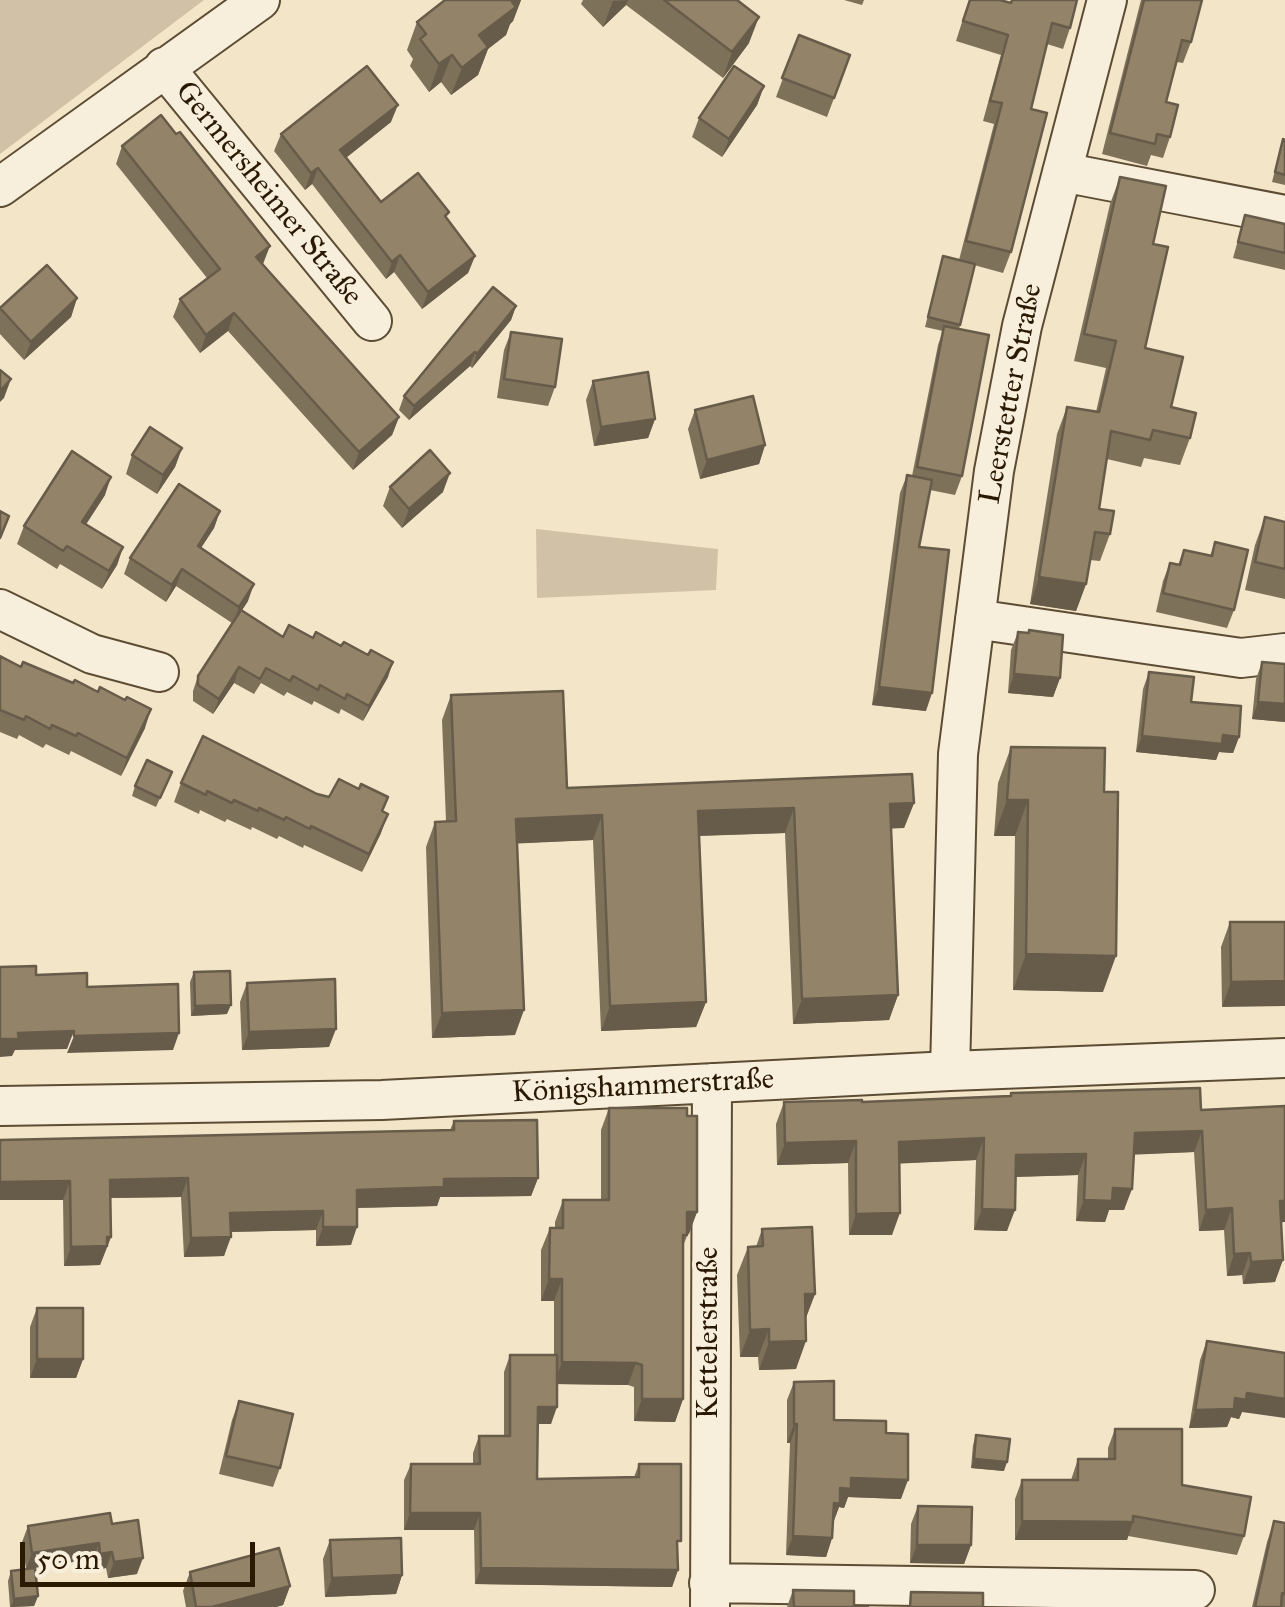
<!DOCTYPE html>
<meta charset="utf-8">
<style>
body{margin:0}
#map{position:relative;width:1285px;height:1607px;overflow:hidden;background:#f3e5c8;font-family:"IM FELL Great Primer",serif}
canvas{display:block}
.scale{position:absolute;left:20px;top:1542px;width:235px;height:45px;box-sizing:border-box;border:5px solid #2a1903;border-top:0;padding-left:12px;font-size:30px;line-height:35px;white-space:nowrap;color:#2a1903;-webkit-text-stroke:8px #f7eedb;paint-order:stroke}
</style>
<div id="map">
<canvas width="1285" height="1607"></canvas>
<div class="scale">50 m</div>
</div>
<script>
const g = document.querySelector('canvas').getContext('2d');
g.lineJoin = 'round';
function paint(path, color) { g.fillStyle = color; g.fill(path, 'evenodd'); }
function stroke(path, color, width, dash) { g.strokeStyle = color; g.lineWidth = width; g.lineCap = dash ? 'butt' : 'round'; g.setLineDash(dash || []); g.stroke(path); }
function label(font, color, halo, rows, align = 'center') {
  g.font = font + ' "IM FELL Great Primer",serif'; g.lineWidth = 8; g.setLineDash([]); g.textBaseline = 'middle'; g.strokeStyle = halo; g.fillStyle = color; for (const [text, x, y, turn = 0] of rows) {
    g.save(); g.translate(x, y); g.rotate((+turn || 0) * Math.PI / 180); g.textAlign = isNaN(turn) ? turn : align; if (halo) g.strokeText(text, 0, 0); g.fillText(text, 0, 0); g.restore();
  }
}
paint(new Path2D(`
 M0,0h204l-204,154z
 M536,529l182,20 -2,41 -179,8z`), '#d1c2a7');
const street = new Path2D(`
 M164,67l208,254
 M1062,172l223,43
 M0,187l260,-187
 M0,609l92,45 67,18
 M975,619l266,39 44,-5
 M950,1071l8,-317 36,-283 28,-145 85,-326
 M0,1106l382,-6 568,-29 335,-13
 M709,1583l486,7
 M710,1607l2,-524`);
stroke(street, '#5c4c34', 42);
stroke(street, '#f7eedb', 38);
paint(new Path2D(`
 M445,0h76l-8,21 -3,3 -4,11 -18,14 -10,26 -27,20 -10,-13 -12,10 -19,-26 3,-7 -6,-9 10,-28z
 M583,0h154l12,43 -26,35 -97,-73 -23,22 -22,-23z
 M844,0h20l-2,5z
 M969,0l101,28 -7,21 -16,-5 -16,65 -20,143 -8,21 -29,-8 -15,64 3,147 -7,19 -25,-5 -11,57 7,164 -54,-6 28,-212 7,-18 5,1 26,-131 5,-14 -18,-4 18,-71 16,4 35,-136 -11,-3 18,-66 -45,-14z
 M1141,0h61l-11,42 -8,21 -6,-1 -11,40 4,35 -7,21 -12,-3 -4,11 -45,-12z
 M799,35l51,20 -23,62 -51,-20z
 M764,86l-7,19 -35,52 -30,-20 7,-19z
 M391,122l-45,36 35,44 66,17 28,37 -7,17 -46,36 -28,-37 -8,7 -74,-95 -7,6 -31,-39 7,-17z
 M1283,139l2,1v45l-13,-3z
 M122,146l141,119 136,152 -7,18 -39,35 -125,-139 -28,22 -27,-36 7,-18 27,-21 -91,-114z
 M1120,177l33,67 -8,104 26,59 19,31 -10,27 -36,-7 -3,9 -34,-8 -8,50 11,25 -10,27 -10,-1 -4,24 -10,27 -46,-7 27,-170 10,-27 29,5 10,-44 -32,-7 36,-157z
 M1245,215l40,9v46l-52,-12z
 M77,298l-6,19 -47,43 -24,-26v-26z
 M516,306l-5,14 -39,48 -2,-2 -61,54 -10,-10 5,-14z
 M511,332l44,55 -7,19 -51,-8 7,-48z
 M593,381l62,38 -7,19 -54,8 -8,-46z
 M695,410l70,35 -6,19 -59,15 -12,-50z
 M182,448l-7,19 -18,27 -31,-20 6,-19z
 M390,487l53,5 -41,36 -19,-22z
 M105,495l-19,29 37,23 -6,18 -15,24 -42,-25 -3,5 -40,-25 7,-18z
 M220,511l-6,17 -13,20 47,53 -6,9 41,27 105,40 -25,44 -22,-12 -2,5 -25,-13 -2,4 -25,-13 -3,4 -23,-13 -7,11 -20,-11 -21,31 -20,-13v-10l5,-15 34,-53 -56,-37 -10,16 -42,-28 6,-16z
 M1265,517l20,5v77l-40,-9 10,-45z
 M1215,542l19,68 -7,18 -71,-16 7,-31 7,-18 8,2 6,-15 26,6z
 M1018,632l42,46 -7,19 -45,-4 3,-43z
 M0,656l145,72 -24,48 -50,-25 -2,4 -23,-11 -3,4 -24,-13 -2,4 -17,-7z
 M1262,662l23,2v58l-33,-3 4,-40z
 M1149,672l90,65 -6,16 -14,-1 -3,8 -80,-8 7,-63z
 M451,695l116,93 347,15 -10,25h-13l7,167 -9,25 -96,4 -8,-191 -86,3 7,166 -10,25 -95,4 -8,-191 -76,3 -2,192 -83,3 -6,-191 9,-25 11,-1 -4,-101z
 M1011,747l92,245 -90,-2 2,-154h-21l4,-53z
 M172,772l-16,35 -24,-11 3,-10z
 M181,783l136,11 66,18 -2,21 -19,39 -58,-27 -1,3 -24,-12 -2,3 -25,-12 -1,3 -24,-11 -2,3 -25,-12 -1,4 -25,-12z
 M1230,922h55l-63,85 -1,-60z
 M194,972l33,42 -36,2 -1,-34z
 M247,983l82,64 -87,3 -2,-48z
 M1011,1093l190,17 84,-4v116h-4l-6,60 -32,2 -1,-9 -15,1 -3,-46 -25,1 -5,-79 -60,2 -10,56h-15l-4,12 -29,-1 2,-46 -62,2 -9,54 -33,-1 2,-70 -77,3 -7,72h-43l-1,-72 -71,2 -1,-41 8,-22h78l148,-6z
 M609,1108l78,8 10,96 -14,34v153l-8,23 -41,-1v-34l-6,-2 -71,-1 -6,40h-13l-1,55 97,-2 5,-13 39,87v19l-6,17 -197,-3 -1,-54h-70v-50l7,-16h62v-11l6,-17h25v-64l6,-17h44v-54h-13v-51l9,-22h5v-6l8,-22h38v-70z
 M454,1121l84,57 -7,18 -91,1 -3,9 -80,2 -6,37 -35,1v-16l-85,2 -7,24 -40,1 -3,-60 -71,1 1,39 -11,28 -36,1 -1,-66h-63v-60l450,-10z
 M762,1229l53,65 -9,24 -10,51 -37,1 -1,-13h-18l-3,-82 11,-28h8z
 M37,1308l46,51 -7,19h-46v-51z
 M1207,1341l35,71 -3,7 -8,-2 -4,10 -38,1 11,-68z
 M794,1382l40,38 52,13 15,66 -53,-2 -4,11 -5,-1 -6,16 -1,15 -6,19 -40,-2 4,-112h-3v-43z
 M239,1401l41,67 -7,19 -54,-13 13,-54z
 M1115,1429l129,107 -7,19 -109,-19 -1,4h-112v-41l7,-19h49l7,-21h30v-11z
 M976,1435l28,36 -33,-3 2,-23z
 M918,1506l53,39 -7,19 -54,-1 1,-39z
 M1274,1521l11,2v84h-33l15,-65z
 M112,1524l25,50 -29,4 -2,-10 -11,2 -2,-11 -67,10 -4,-27 6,-16z
 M330,1540l72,35 -6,19 -71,3 -2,-38z
 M11,1571l27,25 -4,10 -24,1 -2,-26z
 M190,1572l100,14 -7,19 -7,2h-90l-3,-16z
 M793,1590l61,17h14h-81z`), '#7e715a');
paint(new Path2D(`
 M515,0h6l-8,21 -3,3 -4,11 -18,14 -10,26 -27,20 11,-27 17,-33z
 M628,0l-2,5 -23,22 10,-26z
 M759,17l-10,26 -26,35 9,-26z
 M452,55l-11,27 -12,10 10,-28z
 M764,86l-7,19 -35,52 7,-18z
 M398,105l-7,17 -57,45 6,-17z
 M318,168l-6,16 -7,6 6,-17z
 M270,246l-7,18 -7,-7z
 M400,255l-6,17 -8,7 6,-17z
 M475,256l-7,17 -46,36 6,-17z
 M77,298l-6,19 -47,43 7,-18z
 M516,306l-5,14 -39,48 5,-14z
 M234,313l-6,18 -28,22 6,-18z
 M475,352l-5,14 -61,54 5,-14z
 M11,379l-7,19 -4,4v-11z
 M399,417l-7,18 -39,35 6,-18z
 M655,419l-7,19 -54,8 7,-19z
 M765,445l-6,19 -59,15 7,-19z
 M182,448l-7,19 -18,27 6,-19z
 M450,473l-7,19 -41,36 7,-19z
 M111,477l-6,18 -29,45 6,-18z
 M220,511l-6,17 -23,35 7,-17z
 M123,547l-6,18 -15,24 7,-18z
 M182,569l-6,17 -10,16 6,-17z
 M1039,577l47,7 -10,27 -46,-7z
 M254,584l-6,17 -15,23 6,-17z
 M393,662l-5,15 -25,44 6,-15z
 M239,667l-5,16 -21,31 6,-15z
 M1014,674l46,4 -7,19 -45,-4z
 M879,687l53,6 -6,18 -54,-6z
 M1258,702l27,2v18l-33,-3z
 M151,709l-6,19 -24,48 6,-18z
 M1223,735l16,2 -6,16 -14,-1 -3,8 -80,-8 6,-16z
 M1007,800h21l-13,36h-21z
 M914,803l-10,25 -23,1 9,-25z
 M794,808l-9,25 -96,3 9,-25z
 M388,814l-7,19 -19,39 7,-18z
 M602,815l-9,25 -86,4 9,-25z
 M1026,954l90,2 -13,36 -90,-2z
 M1285,981v25l-63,1 9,-25z
 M898,995l-9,25 -96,4 9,-25z
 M706,1002l-10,25 -95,4 9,-25z
 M231,1005l-4,9 -36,2 4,-10z
 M524,1010l-9,25 -83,3 10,-25z
 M336,1029l-7,18 -87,3 7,-18z
 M74,1031l-7,18 -52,1 -3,6 -12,1v-18l18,-6z
 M179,1033l-6,17 -106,3 7,-17z
 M1202,1131l-8,21 -67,3 8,-22z
 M984,1138l-8,22 -85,4 8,-22z
 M856,1141l-8,22 -71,2 8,-22z
 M1086,1154l-8,21 -70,2 8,-22z
 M188,1178l-7,19 -78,1 7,-18z
 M538,1178l-7,18 -91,1 -3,9 -87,2 7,-18 87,-11z
 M70,1181l-7,19h-63v-18z
 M1113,1188l19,1 -8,21h-15l-4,12 -29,-1 8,-21z
 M1280,1201h5v21l-13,1z
 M1232,1208l-8,22 -25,1 7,-21z
 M982,1209l33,1 -8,21 -33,-1z
 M323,1211l-7,19 -93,2 7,-19z
 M687,1212h10l-8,22h-10z
 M900,1213l-8,22h-43l7,-21z
 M323,1227h34l-6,18 -35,1z
 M111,1237l-11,28 -36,1 7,-19z
 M231,1237l-7,19 -40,1 7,-19z
 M1250,1253l-8,22 -15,1 7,-22z
 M1283,1260l-8,22 -32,2 8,-22z
 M549,1279h13l-8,22h-13z
 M805,1294h10l-11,28z
 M769,1329l-11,28h-18l10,-27z
 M806,1341l-10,28 -37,1 10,-28z
 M37,1359h46l-7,19h-46z
 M562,1362l74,1 -8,22 -74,-1z
 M1247,1393l38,6v19l-43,-6 -3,7 -8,-2 -4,10 -38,1 6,-18z
 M642,1399h41l-8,23 -41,-1z
 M538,1407h19l-6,17h-19z
 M794,1424h3l-7,19h-3z
 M974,1459l33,3 -3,9 -33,-3z
 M851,1478l57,2 -7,19 -53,-2 -4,11 -5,-1 -6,16 1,-20 6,-15z
 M410,1513h70l-6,17h-70z
 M1022,1521l111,1 -6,18h-112z
 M793,1536l39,2 -6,19 -40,-2z
 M99,1543l-6,16 -67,10 6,-16z
 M917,1545h54l-7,19 -54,-1z
 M112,1552l-6,16 -11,2 5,-16z
 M143,1558l-6,16 -29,4 6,-16z
 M481,1568l197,2 -6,17 -197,-3z
 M402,1575l-6,19 -71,3 7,-19z
 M290,1586l-7,19 -7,2h-64z
 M38,1596l-4,10 -23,1 3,-8z`), '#675c4a');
const building = new Path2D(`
 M445,0h70l-3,2 4,5 -37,28 9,12 -26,21 -10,-13 -13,9 -19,-25 6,-5 -9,-12z
 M664,0h73l22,17 -27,35z
 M970,0h30l11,3 1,-3h65l-7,28 -18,-5 -21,86 16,4 -36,139 -45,-11 36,-138 -12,-2 18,-66 -45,-14z
 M1144,0h58l-11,42 -9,-2 -16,62 12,3 -8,32 -13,-3 -2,10 -45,-11z
 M799,35l51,20 -16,43 -52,-20z
 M367,66l31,39 -58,45 41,52 37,-29 31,39 -4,4 30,40 -47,36 -28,-37 -8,7 -74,-94 -7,5 -30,-39z
 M734,66l30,20 -35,53 -30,-21z
 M161,115l15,19 4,-2 90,114 -14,11 143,160 -40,35 -125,-139 -28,22 -26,-36 40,-30 -98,-123z
 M1283,139l2,1v35l-10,-3z
 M1120,177l46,9 -13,58 15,3 -23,101 38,9 -12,50 25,6 -6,25 -37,-8 -3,10 -39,-9 -12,78 15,2 -4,23 -15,-2 -9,52 -47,-7 28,-170 32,5 17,-71 -32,-7z
 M1245,215l40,9v29l-47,-11z
 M943,256l32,8 -15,61 -32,-8z
 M47,265l30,33 -46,44 -31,-34z
 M493,287l23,19 -39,48 -2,-2 -61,54 -10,-10z
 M944,326l45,9 -27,141 -45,-9z
 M511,332l51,7 -7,48 -51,-8z
 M0,370l11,9 -11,12z
 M648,372l7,47 -54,8 -8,-46z
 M753,396l12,49 -58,15 -12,-50z
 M150,427l32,21 -19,27 -31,-20z
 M430,450l20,23 -41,36 -19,-22z
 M72,451l39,26 -29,45 41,25 -14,24 -42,-25 -4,5 -39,-25z
 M907,475l25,5 -13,67 30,3 -17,143 -53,-6z
 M179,484l41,27 -22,35 56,38 -15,23 -57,-38 -10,16 -42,-27z
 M0,511l9,5 -9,22z
 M1265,517l20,5v47l-30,-7z
 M1215,542l33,8 -14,60 -71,-17 7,-30 10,2 4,-15 28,6z
 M241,610l42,27 6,-12 24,13 3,-6 25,14 3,-4 24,13 3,-5 22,12 -24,44 -22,-12 -2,5 -25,-14 -2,5 -25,-14 -3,5 -24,-13 -6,11 -21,-12 -20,32 -21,-14v-9z
 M1029,630l34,5 -3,43 -46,-4 4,-42 11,1z
 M0,656l21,11 2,-5 50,21 2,-3 23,12 2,-5 25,13 2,-3 24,12 -24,49 -49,-25 -2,3 -24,-11 -2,4 -24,-13 -2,4 -24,-10z
 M1262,662l23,2v40l-27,-2z
 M1149,672l45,5 -3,25 50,4 -2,31 -16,-2 -1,9 -80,-8z
 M563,691l4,97 345,-14 2,29 -24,1 8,191 -96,4 -8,-191 -96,3 8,191 -96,4 -8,-191 -86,4 8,191 -82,3 -7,-191 21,-1 -5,-126z
 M203,736l114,58 12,3 10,-18 20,10 2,-5 27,13 -6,14 6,3 -19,40 -58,-28 -1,3 -24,-12 -2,3 -25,-12 -1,3 -24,-11 -2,3 -25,-12 -1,4 -25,-12z
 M1011,747l94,1 -1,44h14l-2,164 -90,-2 2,-154h-21z
 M147,760l25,12 -12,26 -25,-12z
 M1230,922h55v59l-54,1z
 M36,966v9l51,-2v14l91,-3 1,49 -105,3v-5l-56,2 1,6h-19v-72z
 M230,971l1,34 -36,1 -1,-34z
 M335,979l1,50 -87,3 -2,-49z
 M1200,1088l1,22 84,-4v95h-5l3,59 -32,2 -1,-9 -16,1 -2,-46 -26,2 -4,-79 -67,2 -3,56 -19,-1 -1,13 -28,-1 2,-46 -70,1 -1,55 -33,-1 2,-71 -85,4 1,71 -44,1v-73l-71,2 -1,-41 78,-2v2l149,-6v-3z
 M609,1108h78v8h10v96h-10v23h-4v164h-41v-34l-6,-2 -74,-1v-83h-13l1,-51h13v-28h46z
 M537,1120l1,58 -94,1v8l-87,3v37h-34v-16l-93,2 1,24 -40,1 -3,-60 -78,2 1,57h-4v9l-36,1 -1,-66 -70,1v-42l454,-10v-9z
 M812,1227l3,67h-10l1,47 -37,1v-13l-19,1 -2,-83 15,-1 -1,-17z
 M37,1308h46v51h-46z
 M1207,1341l78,12v46l-38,-6 -1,7 -11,-2 -1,11 -39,1z
 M510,1355h47v52h-19l-1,72 102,-2v-13h42v77h-4l1,29 -197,-2 -1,-55h-70l1,-49h69l-1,-28h31z
 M834,1381v39l52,1v12l22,1v46l-57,-2v11l-11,-1v16l-6,-1 -2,35 -39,-2 4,-112h-3v-42z
 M239,1401l54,13 -13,54 -54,-12z
 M1115,1429h67v56l69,12 -7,39 -111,-20v6l-111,-1v-41h56v-21h37z
 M976,1435l34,4 -3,23 -33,-3z
 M918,1506l54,1 -1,38h-54z
 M110,1513l2,11 26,-4 5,38 -29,4 -2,-10 -12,2 -1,-11 -67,10 -4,-27z
 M1274,1521l11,2v71l-3,-1 -1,14h-26z
 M401,1538l1,37 -70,3 -2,-38z
 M279,1548l11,38 -78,21h-16l-6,-35z
 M35,1568l3,28 -24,3 -3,-28z
 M793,1590l61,1v16h14h-74z
 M911,1592l72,1v14h-73z`);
paint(building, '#938369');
stroke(building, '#675c4a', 2.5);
label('30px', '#2a1903', '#f7eedb', [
 ["Germersheimer Straße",268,194,51],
 ["Leerstetter Straße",1012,394,-79],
 ["Königshammerstraße",643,1087,-3],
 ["Kettelerstraße",710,1333,-90]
]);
</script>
